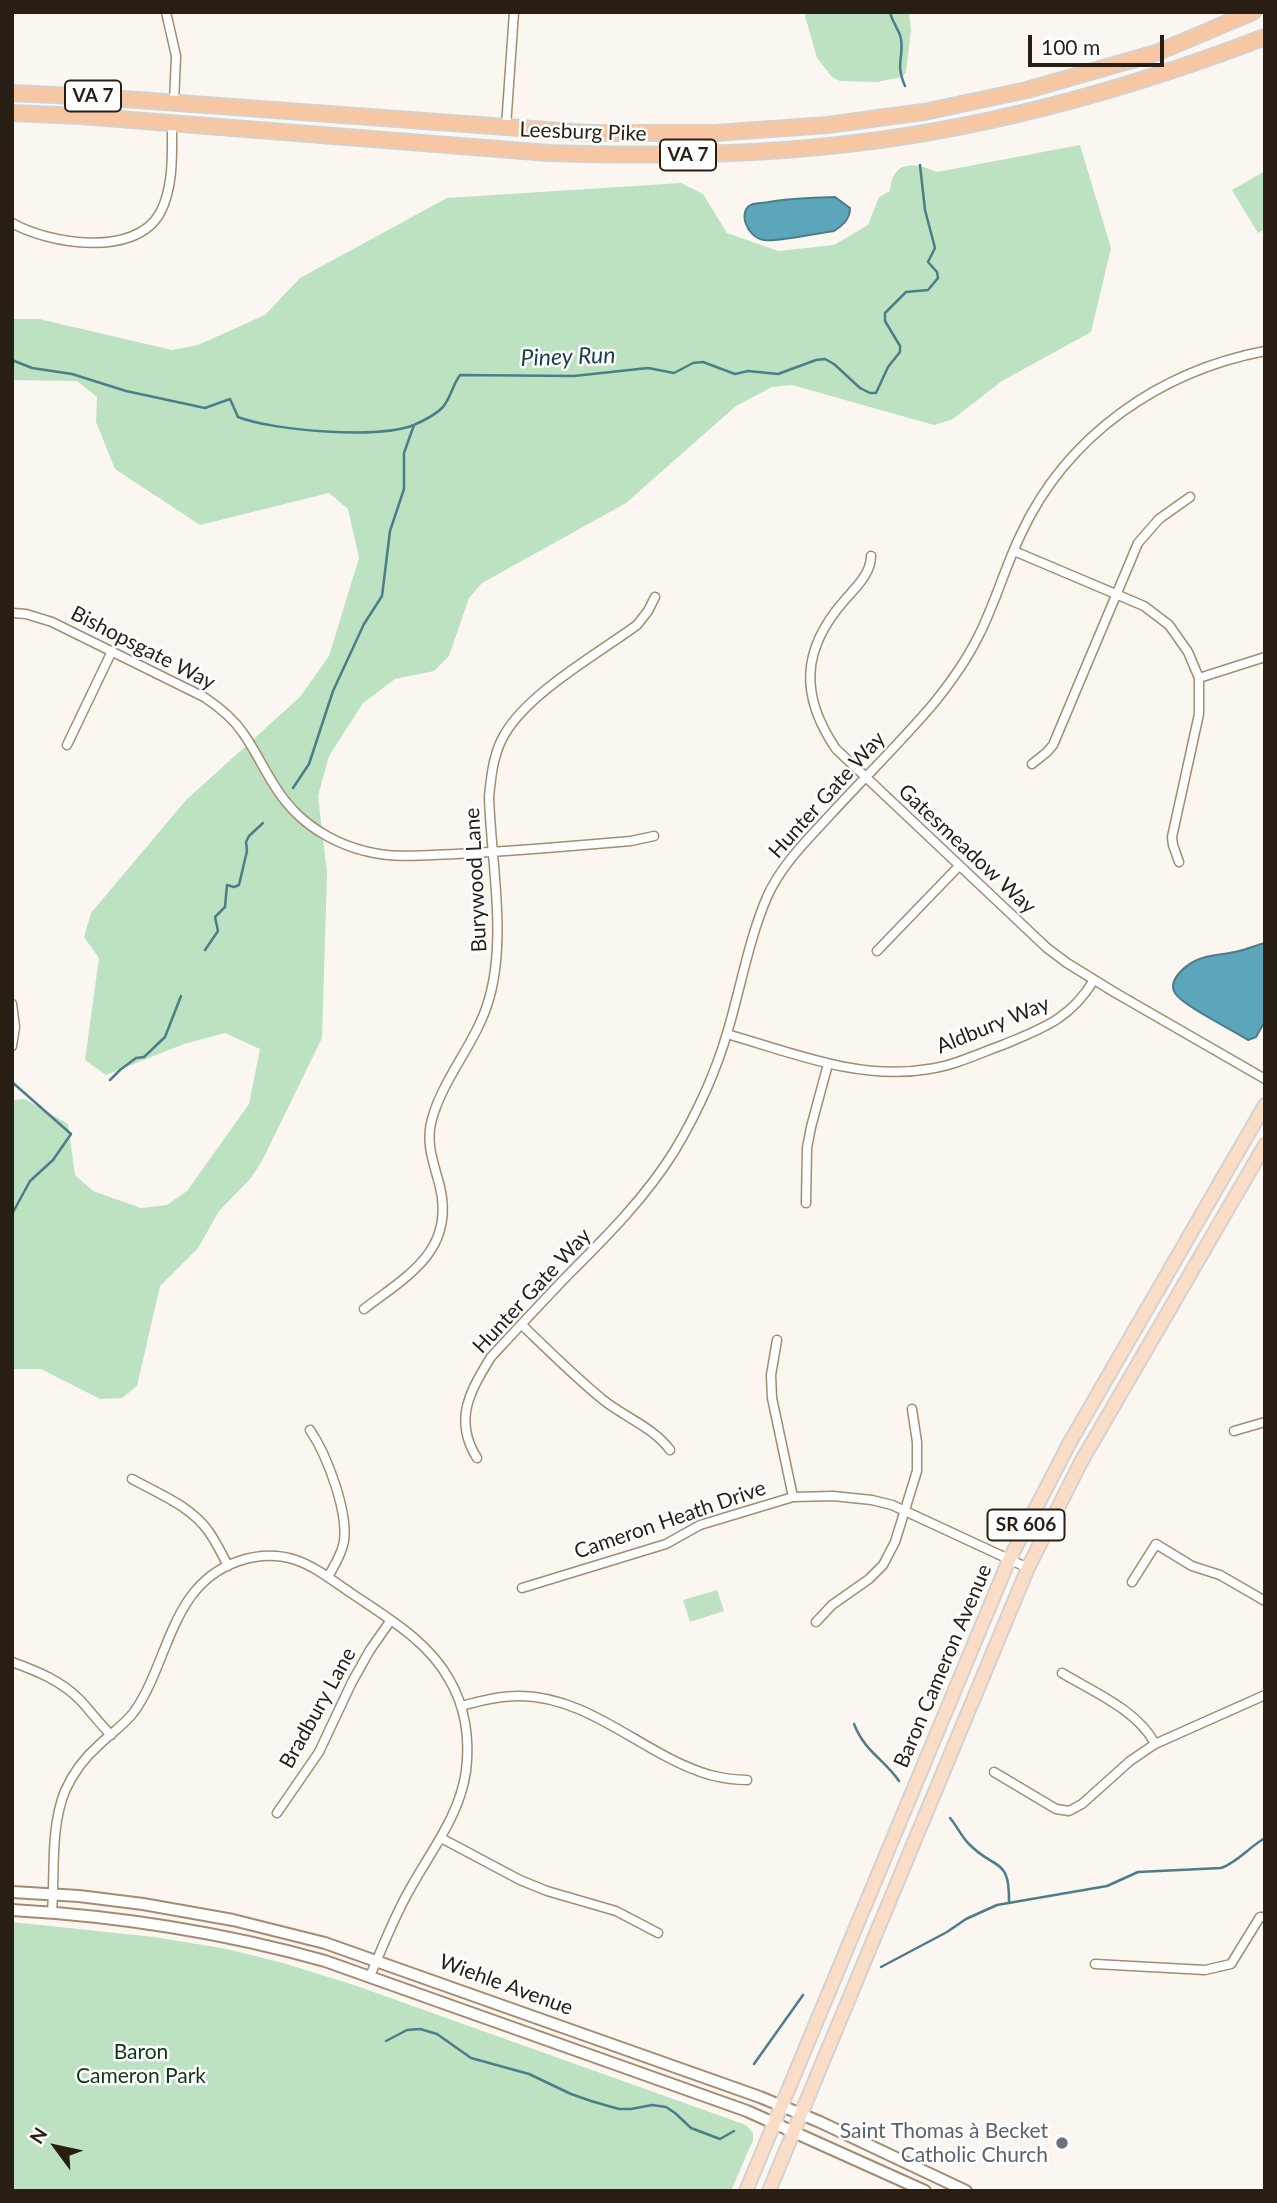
<!DOCTYPE html>
<meta charset="utf-8">
<style>
body{margin:0}
#map{position:relative;width:1277px;height:2203px;overflow:hidden;background:#fbf6f0;font-family:Lato,sans-serif}
canvas{display:block}
.frame{position:absolute;inset:0;border:14px solid #281e14;pointer-events:none}
.north{position:absolute;left:21px;top:2112px;width:70px;height:70px;-webkit-text-stroke:5px #fff;paint-order:stroke;rotate:303deg;font-size:19px;font-weight:700;line-height:28px;text-align:center;color:#281e14}
.north::after{content:'';display:block;margin:auto;width:24px;height:32px;background:#281e14;clip-path:polygon(50% 0,100% 100%,50% 72%,0 100%)}
.scale{position:absolute;left:1028px;top:35px;width:136px;height:32px;box-sizing:border-box;border:4px solid #281e14;border-top:0;padding-left:9px;font-size:21px;line-height:24px;white-space:nowrap;color:#281e14;-webkit-text-stroke:5px #fff;paint-order:stroke}
</style>
<div id="map">
<canvas width="1277" height="2203"></canvas>
<div class="frame"></div>
<div class="north">N</div>
<div class="scale">100 m</div>
</div>
<script>
const g = document.querySelector('canvas').getContext('2d');
g.lineJoin = 'round';
function paint(path, color) { g.fillStyle = color; g.fill(path, 'evenodd'); }
function stroke(path, color, width, dash) { g.strokeStyle = color; g.lineWidth = width; g.lineCap = dash ? 'butt' : 'round'; g.setLineDash(dash || []); g.stroke(path); }
function label(font, color, halo, rows, align = 'center') {
  g.font = font + ' Lato,sans-serif'; g.lineWidth = 5; g.setLineDash([]); g.textBaseline = 'middle'; g.strokeStyle = halo; g.fillStyle = color; for (const [text, x, y, turn = 0] of rows) {
    g.save(); g.translate(x, y); g.rotate((+turn || 0) * Math.PI / 180); g.textAlign = isNaN(turn) ? turn : align; if (halo) g.strokeText(text, 0, 0); g.fillText(text, 0, 0); g.restore();
  }
}
paint(new Path2D(`
 M804,12h105l2,18 -5,42 -4,5 -25,5 -37,-1 -8,-4 -15,-19z
 M1080,145l31,103 -20,84 -89,49 -49,38 -19,6 -142,-40 -20,2 -36,19 -110,97 -144,80 -13,15 -20,58 -15,15 -39,8 -32,24 -34,53 -11,40 9,77 -5,165 -60,123 -12,18 -31,32 -21,37 -38,38 -23,100 -15,12 -22,1 -59,-30h-29v-269l13,-1 43,25 7,51 18,16 48,17 26,-3 20,-14 62,-87 11,-55 -35,-16 -41,11 -78,31 -21,-15 14,-102 -15,-21 7,-24 95,-113 114,-103 29,-41 30,-98 -11,-49 -19,-16 -129,32 -85,-56 -19,-47 1,-25 -20,-16 -65,-1v-61h27l133,31 26,-5 67,-30 35,-37 147,-80 234,-15 22,11 24,39 51,18 56,-6 34,-20 11,-28 11,-6c2,-31 24,-29 47,-19z
 M1265,171v58l-7,4 -26,-43z
 M717,1590l7,21 -34,11 -7,-22z
 M12,1922l142,15 73,12 56,14 71,22 392,140 7,8v7l-22,51h-719z`), '#bce2c2');
const water = new Path2D(`
 M835,197l15,11c0,11 -7,17 -16,23 -17,2 -55,11 -70,9 -17,-2 -28,-30 -11,-36 5,-1 11,-1 16,-2 22,-4 44,-4 66,-5z
 M1265,943v78l-9,16 -8,3c-15,-10 -65,-34 -73,-47 -8,-13 11,-28 22,-33 12,-6 28,-5 42,-9 9,-2 17,-6 26,-8z`);
paint(water, '#5ba6bb');
stroke(water, '#4c7d89', 2);
stroke(new Path2D(`
 M890,12c2,10 10,19 11,27 3,19 -6,24 4,47
 M12,360l20,8 40,6 54,17 79,17 25,-9 8,18c36,14 140,22 176,8 9,-4 22,-11 28,-17 8,-8 10,-22 18,-33l114,1 74,-8 26,5 19,-10 10,-1 32,12 13,-3 30,3 38,-14 9,-1 9,5 26,24 10,5h6l12,-26 12,-15v-6l-15,-25v-8l21,-21 22,-2 10,-12 -1,-6 -9,-10 7,-14 -10,-38 -5,-45
 M293,788l16,-24 24,-73 31,-67 18,-28 8,-65 14,-42v-36l10,-28
 M205,950l13,-19 -3,-14 10,-10 2,-22 7,2 5,-2 8,-34 -1,-9 3,-6 14,-13
 M110,1080l10,-10 16,-12 8,-1 21,-20 16,-41
 M12,1082l59,52 -18,26 -23,21 -18,33
 M854,1724c11,28 30,35 45,57
 M950,1818c7,8 11,18 19,26 26,27 41,12 40,59
 M881,1967l66,-35 19,-13 31,-14 110,-19 31,-14 83,-4c17,-6 28,-21 44,-30
 M386,2041l21,-11 13,-1 17,5 34,24 58,16 42,20 20,7 28,8h12l21,-4 14,2 9,6 16,15 29,11 14,-8
 M754,2064l49,-69`), '#4c7d89', 2.5);
const street = new Path2D(`
 M166,12l10,44 -2,47
 M506,127l8,-115
 M12,223c37,21 123,35 148,-10 14,-26 12,-61 12,-89
 M1014,551l130,55 25,19 19,27 11,26v36l-27,123 1,8 6,17
 M871,556c0,18 -16,32 -27,45 -43,49 -44,95 -8,148l211,199 20,15 47,29 151,87
 M12,613l14,1 26,8 152,75c15,10 29,21 39,36 19,27 28,55 53,80 18,18 44,32 69,38 30,8 60,4 91,3 58,-3 117,-8 175,-13l23,-5
 M1199,678l66,-21
 M67,745l45,-94
 M1032,764l15,-12 6,-7 85,-202 21,-24 31,-22
 M877,951l82,-85
 M12,1004l3,23 -3,19
 M727,1034c66,19 133,47 202,35 27,-4 51,-16 76,-25 39,-16 66,-26 89,-64
 M806,1203l1,-55 4,-21 17,-63
 M364,1309c43,-33 91,-58 76,-122 -6,-24 -15,-43 -8,-68 12,-43 45,-77 57,-120 18,-61 2,-139 0,-202 2,-20 4,-40 13,-58 22,-44 94,-84 135,-114l11,-14 7,-14
 M522,1325c26,25 52,51 80,74 22,18 51,28 68,51
 M777,1340l-6,35 1,23 21,99
 M310,1430c17,25 38,81 34,111 -2,13 -10,25 -16,36
 M1234,1431l31,-9
 M477,1458c-24,-38 -7,-67 14,-101 26,-28 51,-55 77,-82 39,-39 78,-78 107,-125 22,-37 41,-78 53,-120 13,-44 21,-91 39,-133 15,-33 40,-57 64,-83 34,-37 71,-73 103,-111 17,-21 32,-42 44,-66 17,-33 27,-70 43,-103 46,-99 139,-163 244,-183
 M132,1479c27,15 59,27 77,53 7,10 13,22 19,34
 M1132,1582l24,-38 36,22 28,9 45,26
 M522,1588l144,-44 34,-19 93,-28 40,-1 39,4 20,5 136,63
 M816,1622l16,-17 37,-26 14,-14 12,-23 22,-71v-29l-5,-33
 M12,1662c25,9 50,19 69,39 10,11 19,23 30,34
 M1062,1673c30,18 77,38 93,71
 M461,1706c19,-5 38,-10 58,-10 72,0 125,60 191,79 12,3 25,5 37,5
 M994,1772l62,37 13,2 13,-7 48,-43 25,-17 110,-49
 M277,1813l42,-61 33,-70 18,-32 21,-30
 M441,1838l79,42 27,11 69,20 42,22
 M52,1912c3,-39 -2,-84 13,-121 8,-18 19,-33 34,-46 11,-11 25,-20 35,-33 36,-51 36,-128 105,-151 18,-6 39,-7 57,-1 20,7 37,21 55,33 35,24 76,47 98,86 16,27 21,60 17,92 -6,44 -35,80 -56,118 -16,28 -27,57 -40,87
 M1095,1964l110,6 26,-6 29,-47h5`);
const secondary = new Path2D(`
 M12,1892l67,4 64,8 90,16 92,23 435,154 60,25 146,69
 M12,1910c107,6 210,22 313,51l422,150 178,80`);
const primary = new Path2D(`
 M746,2191l263,-631 61,-118 195,-337
 M769,2191l259,-623 53,-106 184,-317`);
const highway = new Path2D(`
 M12,93l85,4 491,36h127l113,-8 50,-7 46,-6 103,-22 129,-37 97,-41
 M12,113l69,3 468,37c94,3 187,3 280,-7 151,-15 295,-55 436,-109`);
stroke(street, '#a48c72', 11);
stroke(secondary, '#a48c72', 14);
stroke(primary, '#d4d2d0', 16);
stroke(highway, '#d4d2d0', 18);
stroke(street, '#fff', 8);
stroke(secondary, '#fff', 10);
stroke(primary, '#faddc7', 12);
stroke(highway, '#f6c7a2', 14);
for (const [x, y, r, color] of [
 [1062,2143,7,"#6b7280"]
]) { const dot = new Path2D(); dot.arc(x, y, r, 0, 2 * Math.PI); g.fillStyle = color; g.fill(dot); stroke(dot, '#fff', 2.5); }
for (const [x, y, w] of [
 [93,96,56],
 [688,155,56],
 [1026,1525,77]
]) { const box = new Path2D(); box.roundRect(x - w / 2, y - 15.5, w, 31, 5); g.fillStyle = '#fff'; g.fill(box); stroke(box, '#281e14', 2); }
label('bold 19px', '#281e14', null, [
 ["VA 7",93,96],
 ["VA 7",688,155],
 ["SR 606",1026,1525]
]);
label('21px', '#281e14', '#fff', [
 ["Leesburg Pike",583,132,2],
 ["Bishopsgate Way",143,648,27],
 ["Hunter Gate Way",827,795,-48],
 ["Gatesmeadow Way",967,849,43],
 ["Burywood Lane",476,880,-93],
 ["Aldbury Way",993,1025,-22],
 ["Hunter Gate Way",532,1291,-47],
 ["Cameron Heath Drive",670,1520,-19],
 ["Baron Cameron Avenue",943,1666,-67],
 ["Bradbury Lane",318,1708,-61],
 ["Wiehle Avenue",506,1985,20]
]);
label('21px', '#0f361a', '#fff', [
 ["Baron",141,2052],
 ["Cameron Park",141,2076]
]);
label('21px', '#5b616d', '#fff', [
 ["Saint Thomas à Becket",1048,2131],
 ["Catholic Church",1048,2155]
], 'right');
label('italic 23px', '#1a3e48', '#fff', [
 ["Piney Run",568,357,-2]
]);
</script>
